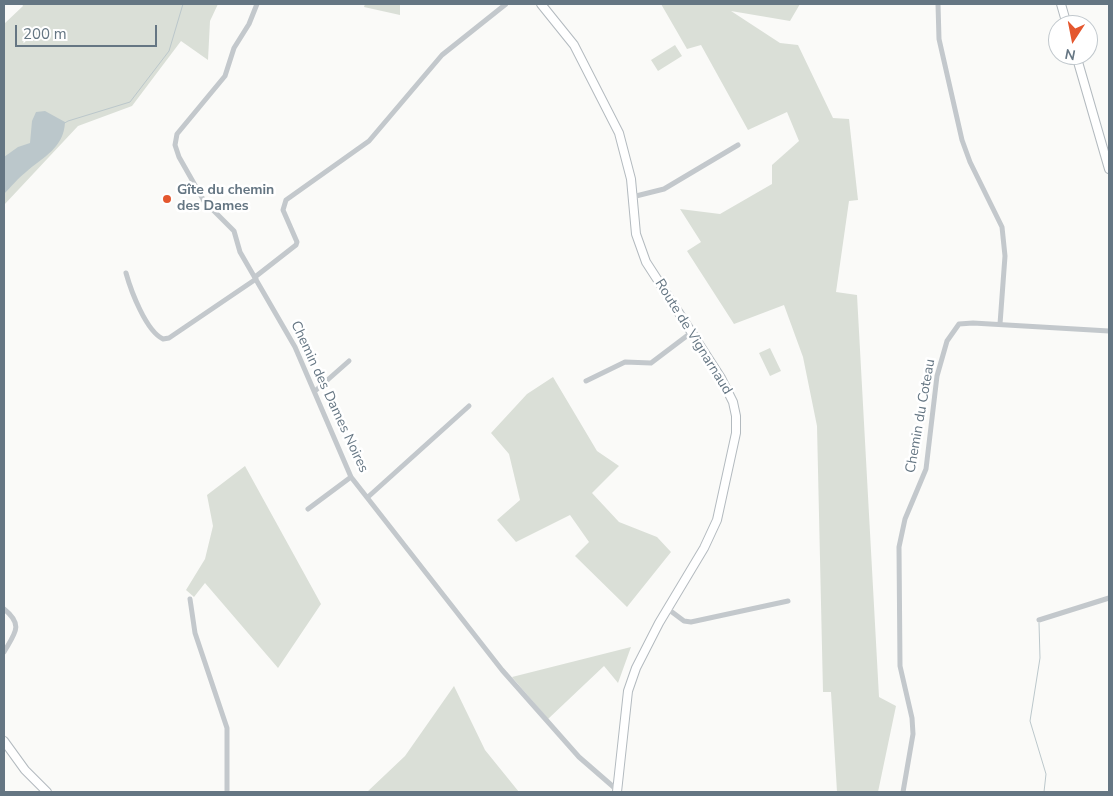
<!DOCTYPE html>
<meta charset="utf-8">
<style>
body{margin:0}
#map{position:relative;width:1113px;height:796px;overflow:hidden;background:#fafaf8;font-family:"Nunito Sans",sans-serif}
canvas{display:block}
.frame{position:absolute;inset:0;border:5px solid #657683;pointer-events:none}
.north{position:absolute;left:1048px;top:15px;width:50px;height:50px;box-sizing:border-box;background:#fff;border:1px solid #c1c8cd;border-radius:50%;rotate:191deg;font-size:14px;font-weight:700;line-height:20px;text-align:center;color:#657683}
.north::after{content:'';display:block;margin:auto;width:18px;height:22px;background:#e4572e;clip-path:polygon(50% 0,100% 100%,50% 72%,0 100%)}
.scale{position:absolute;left:15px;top:25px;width:142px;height:22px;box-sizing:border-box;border:2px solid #657683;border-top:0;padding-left:6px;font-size:15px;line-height:18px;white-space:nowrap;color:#657683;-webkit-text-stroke:4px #fff;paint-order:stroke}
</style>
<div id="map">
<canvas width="1113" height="796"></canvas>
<div class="frame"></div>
<div class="north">N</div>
<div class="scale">200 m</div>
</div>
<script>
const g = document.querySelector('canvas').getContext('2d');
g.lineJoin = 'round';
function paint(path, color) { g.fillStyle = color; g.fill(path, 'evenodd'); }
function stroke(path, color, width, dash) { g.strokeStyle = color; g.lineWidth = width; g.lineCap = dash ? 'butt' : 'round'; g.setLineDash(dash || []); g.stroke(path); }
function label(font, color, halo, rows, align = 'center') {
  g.font = font + ' "Nunito Sans",sans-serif'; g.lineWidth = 5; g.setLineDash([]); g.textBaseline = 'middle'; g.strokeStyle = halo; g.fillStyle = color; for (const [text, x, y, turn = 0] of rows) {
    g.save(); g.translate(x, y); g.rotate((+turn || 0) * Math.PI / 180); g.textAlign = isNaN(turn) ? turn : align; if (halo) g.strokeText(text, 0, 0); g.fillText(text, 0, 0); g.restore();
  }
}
paint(new Path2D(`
 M22,4h196l-8,17 -2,39 -27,-19 -49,65 -54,20 -74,79v-181l19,-18z
 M365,4h35v11l-36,-8z
 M661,4h139l-10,17 -59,-10 49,32 18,2 35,73 16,1 9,81 -9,1 -13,91 21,3 22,402 17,9 -18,86h-41l-6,-100h-8l-6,-266 -14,-69 -19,-52 -50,19 -47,-73 14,-9 -21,-33 40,5 52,-30v-19l27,-24 -12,-29 -39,18 -47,-85 -14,4z
 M675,45l7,11 -24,15 -7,-11z
 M770,348l11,23 -11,5 -11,-23z
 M553,377l44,74 22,15 -27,27 27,29 38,15 14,15 -44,55 -52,-51 14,-14 -19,-27 -54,27 -19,-22 23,-20 -11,-46 -18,-21 36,-39z
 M245,466l76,138 -43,64 -73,-85 -11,14 -8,-7 19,-31 8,-33 -6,-31z
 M631,647l-13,36 -14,-17 -56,53 -36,-42z
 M454,686l31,64 34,42h-152l38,-36z`), '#dadfd7');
paint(new Path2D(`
 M45,111l20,11c-1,26 -22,35 -39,50 -8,6 -15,15 -22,22v-37l14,-10 12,-4 2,-22 4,-9z`), '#bbc7cb');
stroke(new Path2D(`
 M63,124l5,-3 62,-19 39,-51 14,-47
 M1039,623l1,35 -10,63 16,53 -2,18`), '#bbc7cb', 1);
const secondary = new Path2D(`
 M541,4l33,41 45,88 12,46 5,55 10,28 75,116 12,24 3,14v17l-19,87 -13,28 -45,75 -23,45 -8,23 -11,101
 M1061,4l6,21
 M1076,55l33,114
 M4,741l21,29 22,22`);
stroke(secondary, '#b3babf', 10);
stroke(new Path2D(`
 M257,4l-8,20 -15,24 -9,28 -48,58 -2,11 4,12 25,44 30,30 6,21 55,95 56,130 151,193 77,87 38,33
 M938,4l1,35 23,101 8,22 32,65 3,29 -5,68
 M632,197l32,-8 74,-44
 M126,273c5,18 20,58 37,66l6,-1 87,-59
 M255,277l41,-32 1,-3 -14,-32 3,-10 83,-59 73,-86 64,-51
 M586,381l39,-19 26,1 41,-31
 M315,391l34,-30
 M368,497l101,-91
 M308,509l43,-32
 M190,599l5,34 32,95v64
 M4,609c20,16 11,24 0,43
 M668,609l16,12 7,1 97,-21
 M1039,620l70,-22
 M903,792l10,-58 -1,-16 -12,-52 -1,-119 6,-28 21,-50 11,-93 10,-35 12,-17 14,-1 136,8`), '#c3c8cc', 5);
stroke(secondary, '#fff', 8);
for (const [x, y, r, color] of [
 [167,199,5,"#e4572e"]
]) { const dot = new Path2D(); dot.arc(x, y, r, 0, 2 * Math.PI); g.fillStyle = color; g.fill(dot); stroke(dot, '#fff', 2); }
label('bold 14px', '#657683', '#fff', [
 ["Gîte du chemin",177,191],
 ["des Dames",177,207]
], 'left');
label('14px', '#657683', '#fff', [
 ["Route de Vignarnaud",693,337,58],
 ["Chemin des Dames Noires",329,397,65],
 ["Chemin du Coteau",921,416,-80]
]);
</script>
